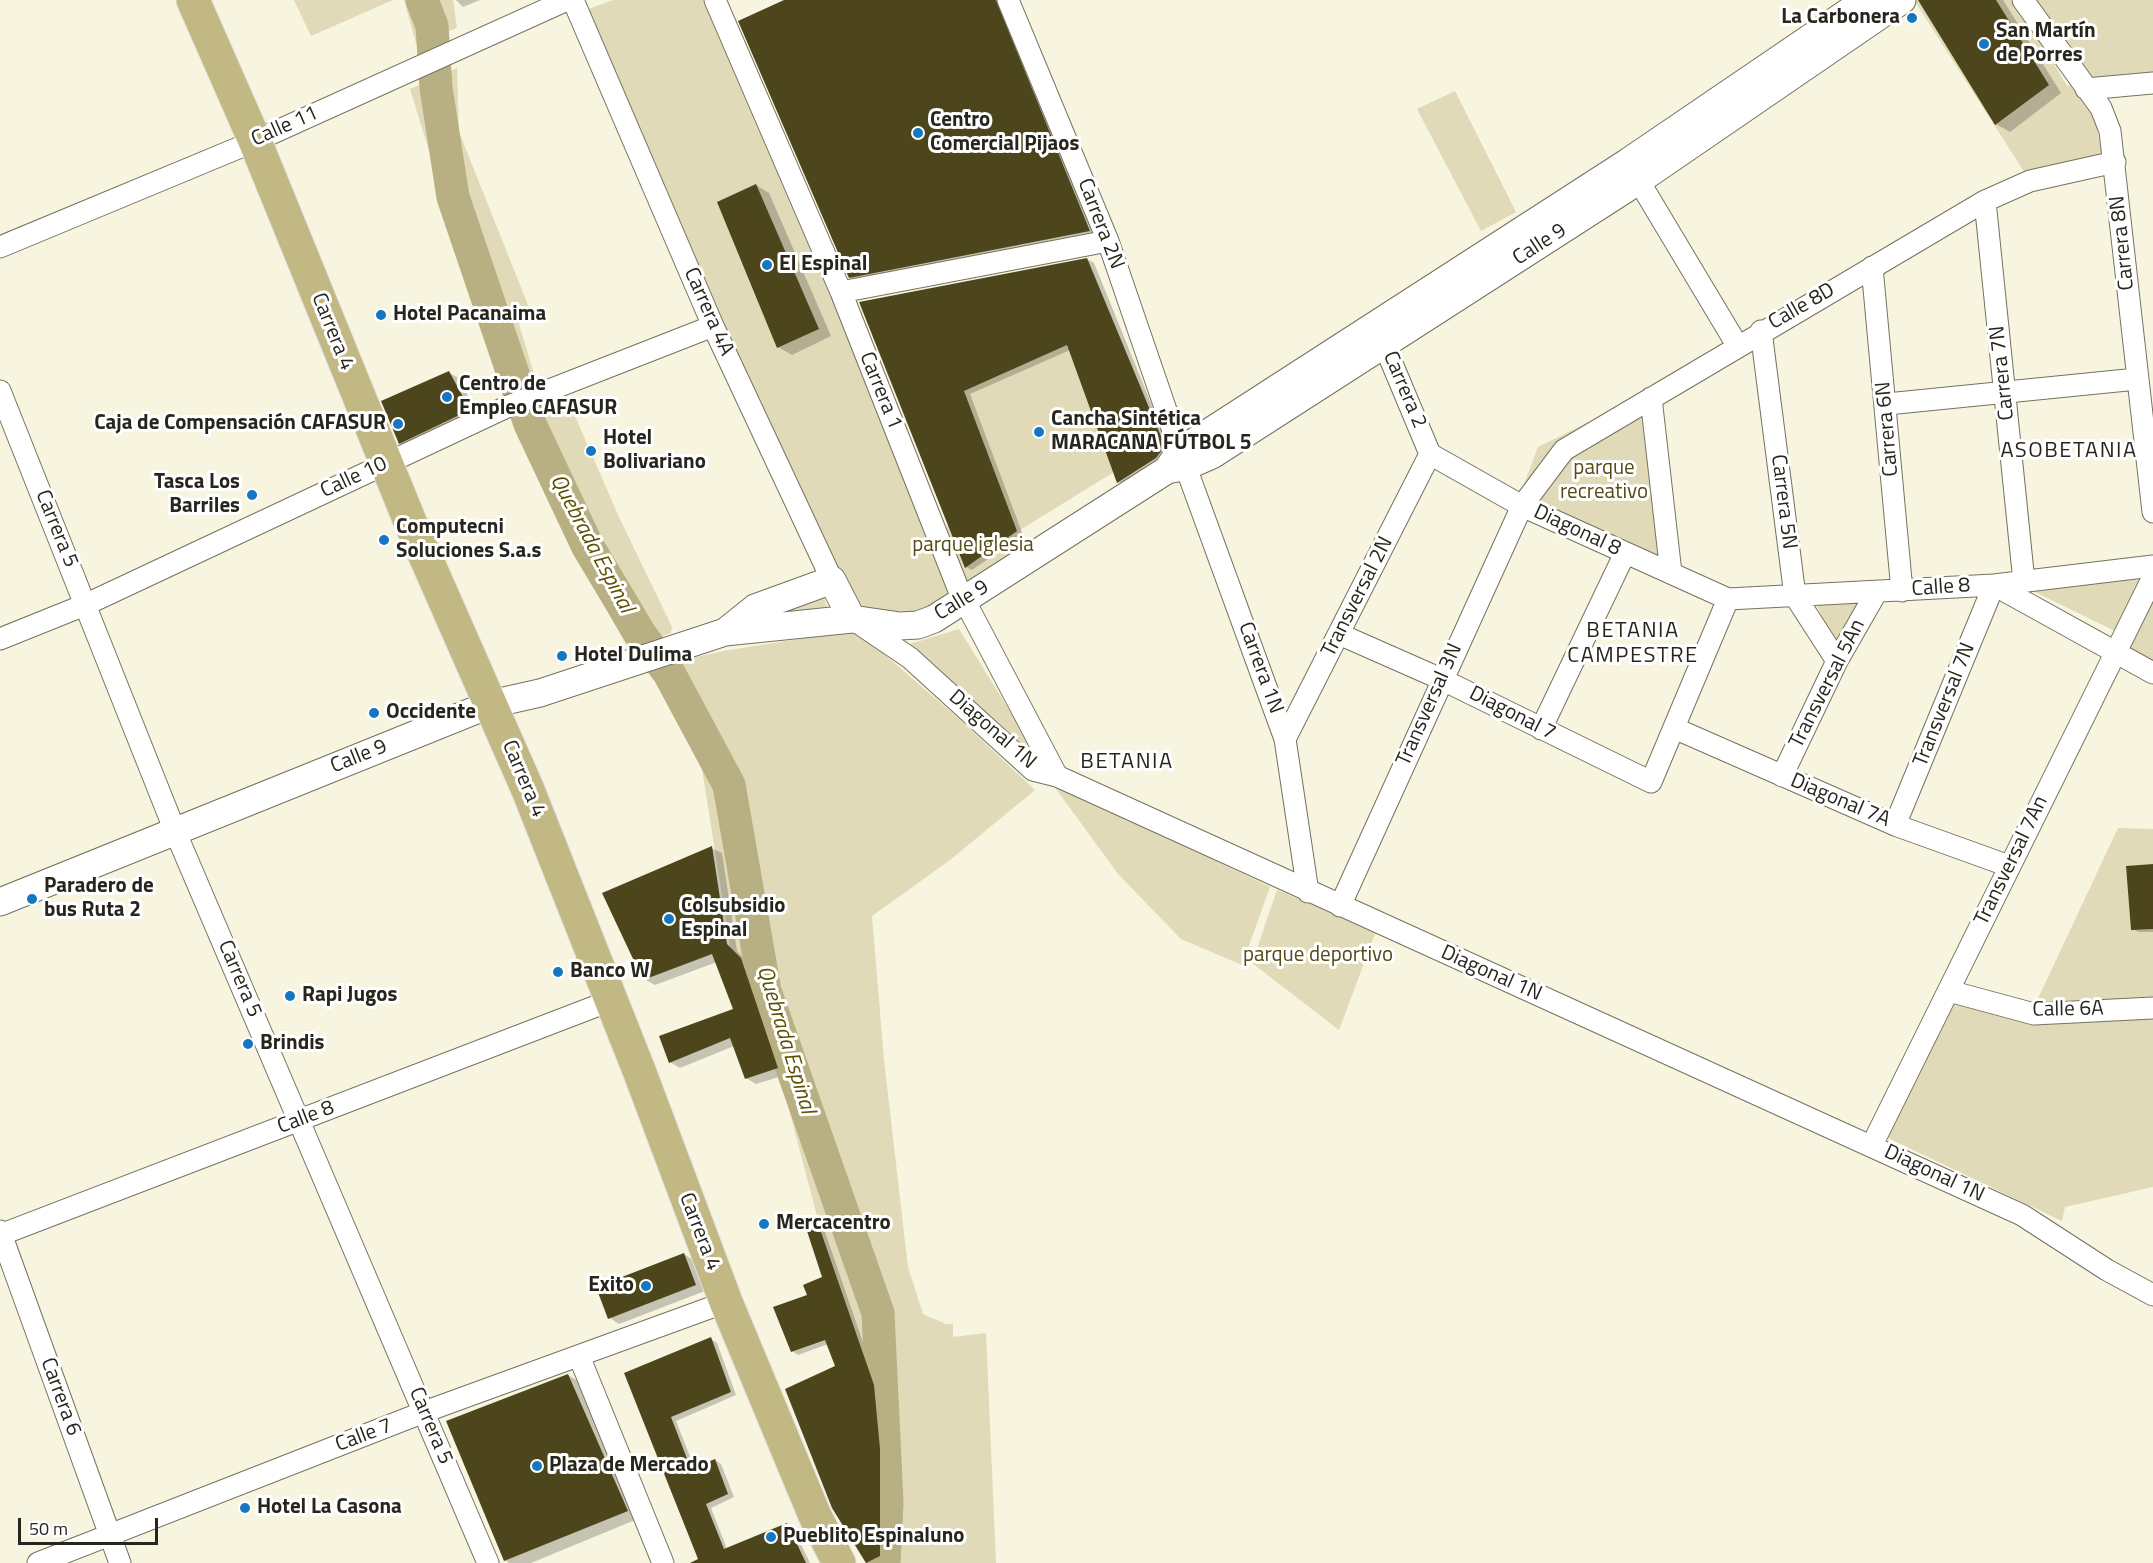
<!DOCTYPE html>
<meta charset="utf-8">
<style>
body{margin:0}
#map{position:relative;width:2153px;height:1563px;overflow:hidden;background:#f7f4df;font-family:"Titillium Web",sans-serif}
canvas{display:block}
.scale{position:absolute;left:18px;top:1518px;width:140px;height:27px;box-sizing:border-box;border:3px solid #27261e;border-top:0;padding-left:8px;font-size:18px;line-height:21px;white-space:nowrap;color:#27261e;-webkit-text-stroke:4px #fff;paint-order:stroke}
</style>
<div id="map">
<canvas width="2153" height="1563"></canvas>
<div class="scale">50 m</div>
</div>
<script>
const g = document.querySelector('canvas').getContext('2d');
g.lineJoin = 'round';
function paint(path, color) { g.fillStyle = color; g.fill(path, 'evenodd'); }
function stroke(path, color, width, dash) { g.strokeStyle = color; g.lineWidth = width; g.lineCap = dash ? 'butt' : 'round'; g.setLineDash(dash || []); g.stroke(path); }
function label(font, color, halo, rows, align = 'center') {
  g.font = font + ' "Titillium Web",sans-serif'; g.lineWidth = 6; g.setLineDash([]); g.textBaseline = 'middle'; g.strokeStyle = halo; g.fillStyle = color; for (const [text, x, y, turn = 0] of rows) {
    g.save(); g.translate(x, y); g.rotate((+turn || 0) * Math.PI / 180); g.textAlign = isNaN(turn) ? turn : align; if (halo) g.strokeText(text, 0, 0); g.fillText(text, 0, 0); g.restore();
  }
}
paint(new Path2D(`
 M294,0h99l-82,36z
 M404,0h49l4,28 -41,15z
 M613,0h90l125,288 130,310 -43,20 -57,-4c-96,-199 -184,-401 -269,-605z
 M1914,0h102l51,86 4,-2 24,34 4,21 16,23 -85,19z
 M2035,0h118v72l-62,6z
 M457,68l2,64 73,183 -13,9 18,60 -25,10c-36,-101 -71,-202 -102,-305z
 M1455,91l61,121 -35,19 -64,-122z
 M1067,345l47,127 -94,58 8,17 -70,41 -23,-56 69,-34 -40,-107z
 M1642,396l29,177 -154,-70 21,-56z
 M569,402l49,113 54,112 -1,6 -42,17 -50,-90 -13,-44 -43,-95z
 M2143,575l-26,57 -84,-41z
 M821,589l8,23 -62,2z
 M1865,601l-27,49 -23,-48z
 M2153,602v65l-29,-18z
 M959,629l81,131 -5,2 -125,-118z
 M856,630l102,88 77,72 -85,70 -78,56 12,144 24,207 15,47 23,10h7v13l33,-4 10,230h-130l14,-7 -6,-172 -53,-153 -43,-163 -36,-106 -9,3 -31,-196 -49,-102 70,-16z
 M1051,782l219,105 -28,78 -61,-26 -63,-65z
 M2118,828l35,1v35l-27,2 5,63h22v70l-118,6z
 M1277,890l99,41 -37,99 -87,-67z
 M1953,1004l83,19 117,-6v170l-88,20 -3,14 -176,-84z`), '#e0dab8');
paint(new Path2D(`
 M456,0h24l-17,7z
 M788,0h223l91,239 -239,45 -13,-7z
 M1928,0h75l58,93 -51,39 -14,-8 -74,-120z
 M756,185l13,8 62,143 -39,19 -14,-8z
 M1087,259l7,4 76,187 -8,12 -38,24 -6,-4 -48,-132 -100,44 53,141 -51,35 -6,-3 -105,-264z
 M449,373l10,5 19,38 -69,32 -9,-5z
 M711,848l11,5 15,98 14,15 37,108 -32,10 -10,-6 -12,-32 -54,22 -10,-6 65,-52 -18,-48 -62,23 -11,-6z
 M2153,866v66h-14l-7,-3z
 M819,1228l6,4 54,157 6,64v106l-7,4h-12l-33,-56 4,-140 -9,-23 -30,11 -6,-4 17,-55 15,-18z
 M684,1254l9,6 12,31 -86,33 -9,-6z
 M711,1339l6,4 19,52 -60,26 19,48 20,-9 6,4 13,33 -23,11 16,41 60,-25 6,4 17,35h-108l-76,-189z
 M568,1375l13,8 59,135 -109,45h-22l-4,-3z`), '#0003');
stroke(new Path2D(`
 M422,0l10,26 4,62 17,109 77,227 57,121 53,89 29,39 60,112 36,206 113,322 9,190 -3,60`), '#b8af83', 33);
paint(new Path2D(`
 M784,0h212l94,231 -241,47 -111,-257z
 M1918,0h78l53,85 -54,40z
 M756,184l63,145 -42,19 -60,-146z
 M1087,258l78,188 -9,12 -39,25 -50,-138 -103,46 53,140 -52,37 -106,-266z
 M449,371l21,39 -71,34 -18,-43z
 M712,846l15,98 14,14 37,110 -33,11 -15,-41 -61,25 -10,-27 74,-27 -21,-55 -69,26 -41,-87z
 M2153,864v65l-22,1 -5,-64z
 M819,1226l55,159 6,64v107l-14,7 -34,-55 -47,-119 50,-23 -10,-26 -34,12 -18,-45 34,-12 -4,-10 19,-8 -15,-46z
 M684,1253l12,32 -88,34 -12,-32z
 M711,1337l20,55 -60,25 20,52 24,-10 13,35 -22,10 18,45 63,-26 19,40h-116l8,-4 -74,-186z
 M568,1374l60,137 -124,50 -58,-140z`), '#4d461c');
const minor = new Path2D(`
 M573,0l140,326 119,254
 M715,0l126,292 117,296 99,188
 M1008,0l100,241 72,210 105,288 23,153
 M2023,0l78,108 9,23 43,381
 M2086,89l67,-6
 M1631,168l106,177
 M1985,201l39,381
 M0,247l255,-106 312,-141
 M1872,267l30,324
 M841,292l267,-51
 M1378,330l52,124
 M1761,331l34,265 42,65
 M0,391l175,440 313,732
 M1651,398l20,175
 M1887,404l250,-25
 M1430,454l92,52 206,93 266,-14 159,-19
 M854,620l56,38 123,112 24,6 965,439 85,55 46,25
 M1339,634l102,45 210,103 77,-183
 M0,639l87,-35 424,-199 202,-79
 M1674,728l221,97 114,41
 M1541,729l84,-176
 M1285,739l145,-285
 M1782,776l55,-115 39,-68
 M1895,825l99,-240 159,88
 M1340,906l182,-400 42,-56 421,-249 45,-20 85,-19
 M1949,991l85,23 119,-6
 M1872,1145l281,-568
 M0,1231l120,332
 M0,1235l612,-235
 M579,1356l84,207
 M38,1563l386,-151 302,-110`);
const tertiary = new Path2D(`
 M1172,469l15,-3 25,-11 426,-274 264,-181
 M725,632l30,-24 77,-28 20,39
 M0,902l491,-198 49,-11 185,-61 127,-13 48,7 18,-1 16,-6 233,-149 13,-19 448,-289 238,-162`);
const primary = new Path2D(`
 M193,0l62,141 156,383 117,266 112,283 86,229 89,214 24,47`);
stroke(minor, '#75725f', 23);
stroke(tertiary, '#75725f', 29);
stroke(primary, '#e1e1e0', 35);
stroke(minor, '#fff', 21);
stroke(tertiary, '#fff', 27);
stroke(primary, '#c2b884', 33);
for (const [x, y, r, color] of [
 [1912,18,6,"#1576c2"],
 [1984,44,6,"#1576c2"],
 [918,133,6,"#1576c2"],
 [767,265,6,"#1576c2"],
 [381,315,6,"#1576c2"],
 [447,397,6,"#1576c2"],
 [398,424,6,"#1576c2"],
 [1039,432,6,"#1576c2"],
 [591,451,6,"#1576c2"],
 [252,495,6,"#1576c2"],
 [384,540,6,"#1576c2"],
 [562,656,6,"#1576c2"],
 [374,713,6,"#1576c2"],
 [32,899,6,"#1576c2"],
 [669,919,6,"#1576c2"],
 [558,972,6,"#1576c2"],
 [290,996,6,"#1576c2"],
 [248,1044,6,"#1576c2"],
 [764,1224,6,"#1576c2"],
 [646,1286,6,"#1576c2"],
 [537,1466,6,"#1576c2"],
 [245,1508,6,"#1576c2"],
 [771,1537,6,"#1576c2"]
]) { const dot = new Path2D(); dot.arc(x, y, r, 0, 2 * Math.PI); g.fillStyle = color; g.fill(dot); stroke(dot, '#fff', 2); }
label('bold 21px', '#27261e', '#fff', [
 ["La Carbonera",1900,18,"right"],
 ["San Martín",1996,32],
 ["de Porres",1996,56],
 ["Centro",930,121],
 ["Comercial Pijaos",930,145],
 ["El Espinal",779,265],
 ["Hotel Pacanaima",393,315],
 ["Centro de",459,385],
 ["Empleo CAFASUR",459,409],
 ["Cancha Sintética",1051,420],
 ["MARACANA FÚTBOL 5",1051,444],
 ["Caja de Compensación CAFASUR",386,424,"right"],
 ["Hotel",603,439],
 ["Bolivariano",603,463],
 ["Tasca Los",240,483,"right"],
 ["Barriles",240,507,"right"],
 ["Computecni",396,528],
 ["Soluciones S.a.s",396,552],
 ["Hotel Dulima",574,656],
 ["Occidente",386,713],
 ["Paradero de",44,887],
 ["bus Ruta 2",44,911],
 ["Colsubsidio",681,907],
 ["Espinal",681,931],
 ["Banco W",570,972],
 ["Rapi Jugos",302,996],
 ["Brindis",260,1044],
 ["Mercacentro",776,1224],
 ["Exito",634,1286,"right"],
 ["Plaza de Mercado",549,1466],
 ["Hotel La Casona",257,1508],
 ["Pueblito Espinaluno",783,1537]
], 'left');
label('21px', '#27261e', '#fff', [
 ["Calle 11",285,127,-24],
 ["Carrera 2N",1100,224,69],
 ["Carrera 8N",2123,243,-96],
 ["Calle 9",1540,245,-33],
 ["Calle 8D",1802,307,-30],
 ["Carrera 4A",708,312,66],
 ["Carrera 4",332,332,68],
 ["Carrera 7N",2003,373,-96],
 ["Carrera 2",1404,390,67],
 ["Carrera 1",880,391,68],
 ["Carrera 6N",1888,429,-95],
 ["Calle 10",354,478,-25],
 ["Carrera 5N",1783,502,83],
 ["Carrera 5",56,529,68],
 ["Diagonal 8",1577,531,25],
 ["Calle 8",1941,588,-4],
 ["Transversal 2N",1358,597,-63],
 ["Calle 9",962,601,-31],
 ["Carrera 1N",1260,668,70],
 ["Transversal 5An",1828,684,-63],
 ["Transversal 3N",1430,705,-66],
 ["Transversal 7N",1945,705,-68],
 ["Diagonal 7",1512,714,27],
 ["Diagonal 1N",992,730,41],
 ["Calle 9",359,757,-22],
 ["Carrera 4",523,779,67],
 ["Diagonal 7A",1840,801,23],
 ["Transversal 7An",2012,861,-64],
 ["Diagonal 1N",1491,974,24],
 ["Carrera 5",239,979,67],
 ["Calle 6A",2068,1010,-1],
 ["Calle 8",306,1118,-21],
 ["Diagonal 1N",1934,1174,25],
 ["Carrera 4",699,1232,69],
 ["Carrera 6",60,1397,70],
 ["Carrera 5",430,1426,67],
 ["Calle 7",364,1436,-21]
]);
label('21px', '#554b16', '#fff', [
 ["parque",1604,469],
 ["recreativo",1604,493],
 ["parque iglesia",973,546],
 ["parque deportivo",1318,956]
]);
g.letterSpacing = '1.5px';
label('22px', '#27261e', '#fff', [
 ["ASOBETANIA",2069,452],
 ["BETANIA",1633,632],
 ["CAMPESTRE",1633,657],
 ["BETANIA",1127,763]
]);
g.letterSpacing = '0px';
label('italic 22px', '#5c5000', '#fff', [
 ["Quebrada Espinal",591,544,62],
 ["Quebrada Espinal",785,1040,73]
]);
</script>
